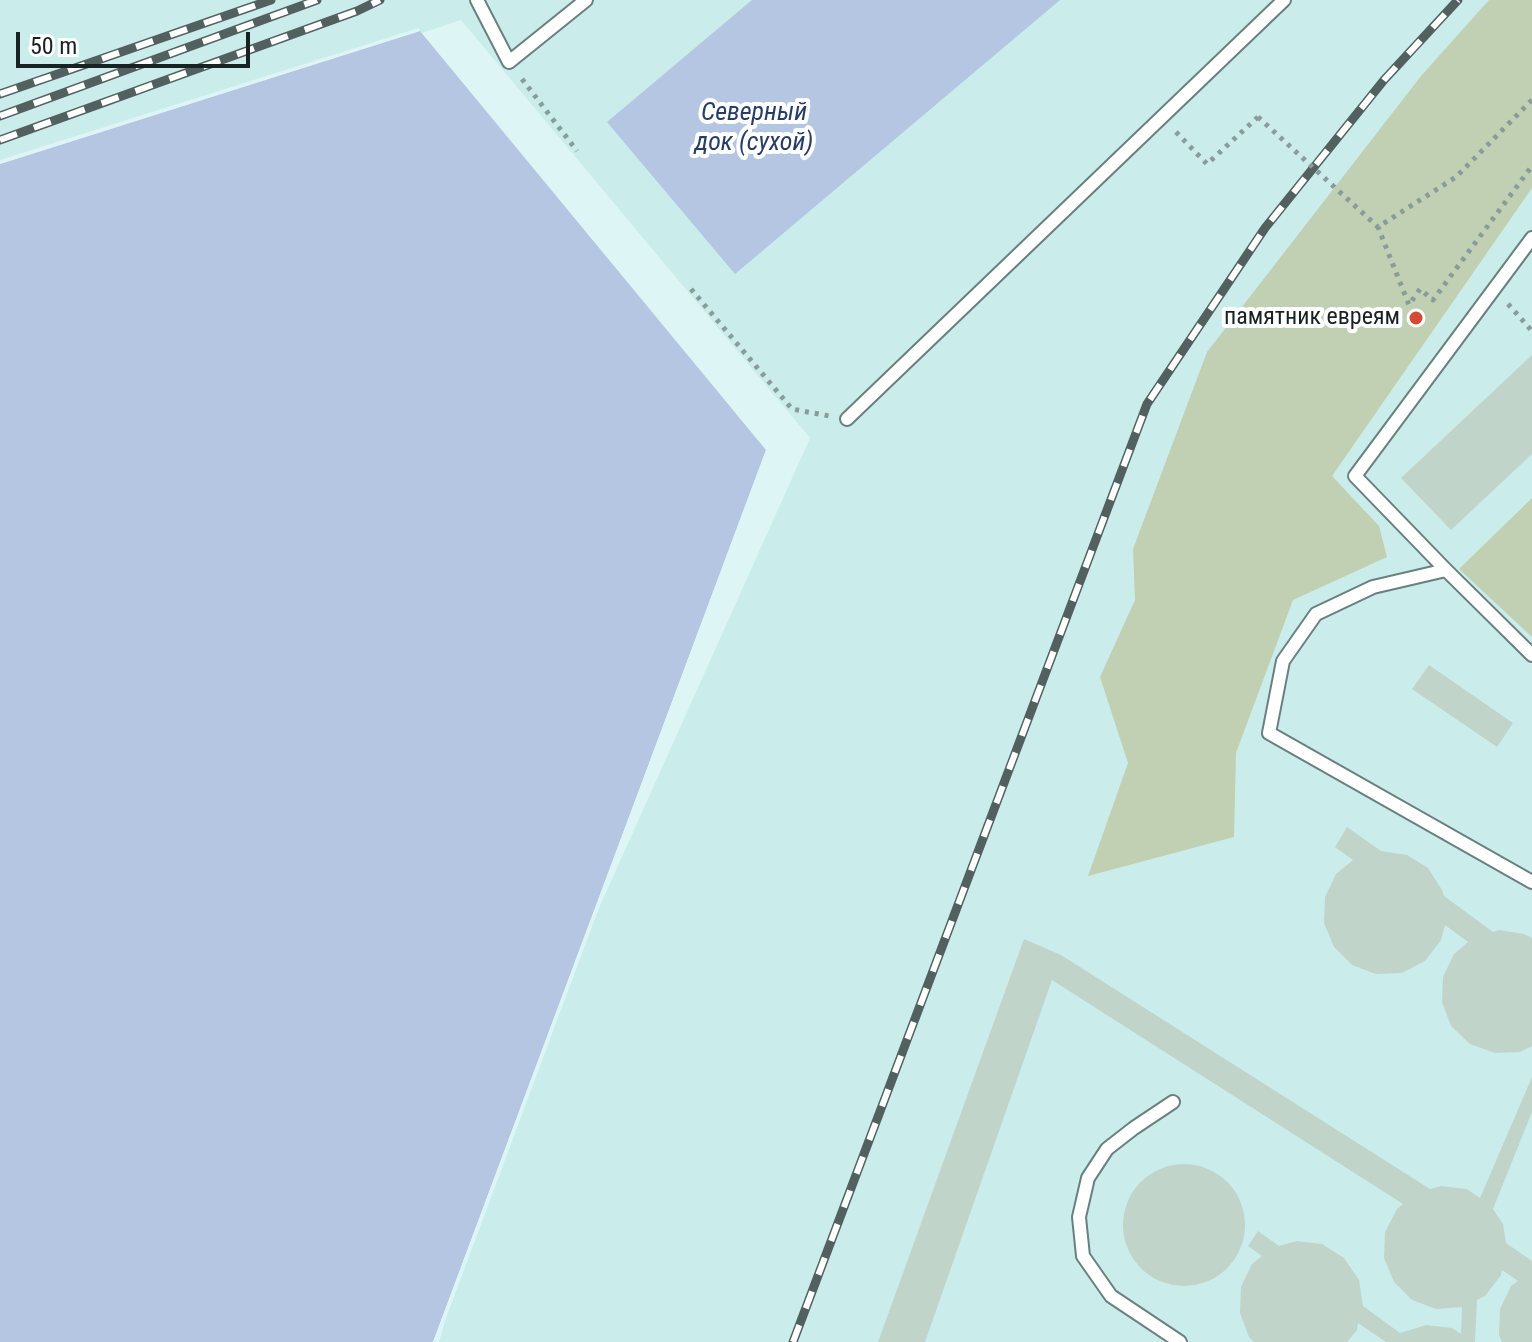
<!DOCTYPE html>
<meta charset="utf-8">
<style>
body{margin:0}
#map{position:relative;width:1532px;height:1342px;overflow:hidden;background:#ddf6f5;font-family:"Roboto Condensed",sans-serif}
canvas{display:block}
.scale{position:absolute;left:16px;top:32px;width:234px;height:36px;box-sizing:border-box;border:4px solid #192222;border-top:0;padding-left:10px;font-size:24px;line-height:28px;white-space:nowrap;color:#192222;-webkit-text-stroke:6px #fff;paint-order:stroke}
</style>
<div id="map">
<canvas width="1532" height="1342"></canvas>
<div class="scale">50 m</div>
</div>
<script>
const g = document.querySelector('canvas').getContext('2d');
g.lineJoin = 'round';
function paint(path, color) { g.fillStyle = color; g.fill(path, 'evenodd'); }
function stroke(path, color, width, dash) { g.strokeStyle = color; g.lineWidth = width; g.lineCap = dash ? 'butt' : 'round'; g.setLineDash(dash || []); g.stroke(path); }
function label(font, color, halo, rows, align = 'center') {
  g.font = font + ' "Roboto Condensed",sans-serif'; g.lineWidth = 8; g.setLineDash([]); g.textBaseline = 'middle'; g.strokeStyle = halo; g.fillStyle = color; for (const [text, x, y, turn = 0] of rows) {
    g.save(); g.translate(x, y); g.rotate((+turn || 0) * Math.PI / 180); g.textAlign = isNaN(turn) ? turn : align; if (halo) g.strokeText(text, 0, 0); g.fillText(text, 0, 0); g.restore();
  }
}
paint(new Path2D(`
 M0,0h1532v1342h-1093l8,-28 147,-395 216,-481 -349,-418 -461,152z`), '#caedec');
paint(new Path2D(`
 M1489,0h43v188l-200,288 47,50 8,31 -94,43 -57,153 -2,84 -146,39 40,-113 -28,-86 35,-77 -2,-51 74,-197 214,-276z
 M1532,498v139l-73,-68z`), '#c1d0b3');
paint(new Path2D(`
 M752,0h308l-325,274 -128,-152z
 M420,31l346,419 -333,892h-433v-1178z`), '#b4c6e2');
paint(new Path2D(`
 M419,28l1,3 -420,133v-4z
 M766,450l3,2 -332,890h-4z`), '#ddf6f5');
paint(new Path2D(`
 M1532,355v99l-81,76 -50,-52z
 M1429,665l84,58 -16,24 -85,-58z
 M1347,827l34,24 26,4 21,13 14,22 2,6 49,36 6,-2 25,4 8,4v108l-12,6 -25,1 -25,-9 -19,-18 -9,-24 1,-25 11,-23 14,-12 -23,-17 -4,15 -16,21 -23,12 -26,1 -24,-9 -18,-18 -10,-24 1,-26 11,-23 17,-14 -18,-13z
 M1024,939l37,16 369,234 11,-3 26,3 13,9 52,-121v35l-39,97 10,15 3,19 26,18v81h-30l-3,-7 1,-26 11,-23 7,-5 -16,-11 -1,5 -16,21 -8,4 -2,42h-89l-28,-19 -1,7 -10,12h-93l-5,-5 -9,-24 1,-26 11,-23 10,-8 -14,-10 10,-15 21,15 18,-5 25,3 22,14 15,22 4,26 37,27 26,-8 26,3 9,6 1,-27 -26,2 -24,-9 -18,-18 -10,-24 1,-26 12,-23 6,-5 -351,-224 -127,362h-47z
 M1123 1225a61 61 0 1 1 122 0a61 61 0 1 1-122 0Z`), '#c0d4c9');
const lane = new Path2D(`
 M477,0l32,62 77,-62
 M1532,238l-177,238 91,94 86,85
 M847,419l437,-419
 M1446,570l-73,17 -57,27 -33,47 -14,72 263,149
 M1173,1102l-39,26 -27,21 -19,29 -9,39 4,39 28,40 69,46`);
stroke(lane, '#69807f', 16);
stroke(new Path2D(`
 M522,79l55,72
 M1532,100l-76,77 -78,50 31,78 11,-16 13,11 99,-134
 M1176,132l31,32 51,-47
 M691,289l101,120 37,7
 M1508,304l24,27`), '#899b9b', 5, [4, 6]);
stroke(lane, '#fff', 12);
const rail = new Path2D(`
 M0,94l271,-94
 M0,116l317,-116
 M0,140l357,-129 23,-11
 M793,1342l354,-938 118,-176 119,-148 74,-80`);
stroke(rail, '#526060', 9);
stroke(rail, '#fff', 6, [18]);
stroke(new Path2D(`
 M1258,117l120,110`), '#899b9b', 5, [4, 6]);
for (const [x, y, r, color] of [
 [1416,318,8,"#d54935"]
]) { const dot = new Path2D(); dot.arc(x, y, r, 0, 2 * Math.PI); g.fillStyle = color; g.fill(dot); stroke(dot, '#fff', 3); }
label('24px', '#192222', '#fff', [
 ["памятник евреям",1400,318]
], 'right');
label('italic 26px', '#263d65', '#fff', [
 ["Северный",754,113],
 ["док (сухой)",754,143]
]);
</script>
